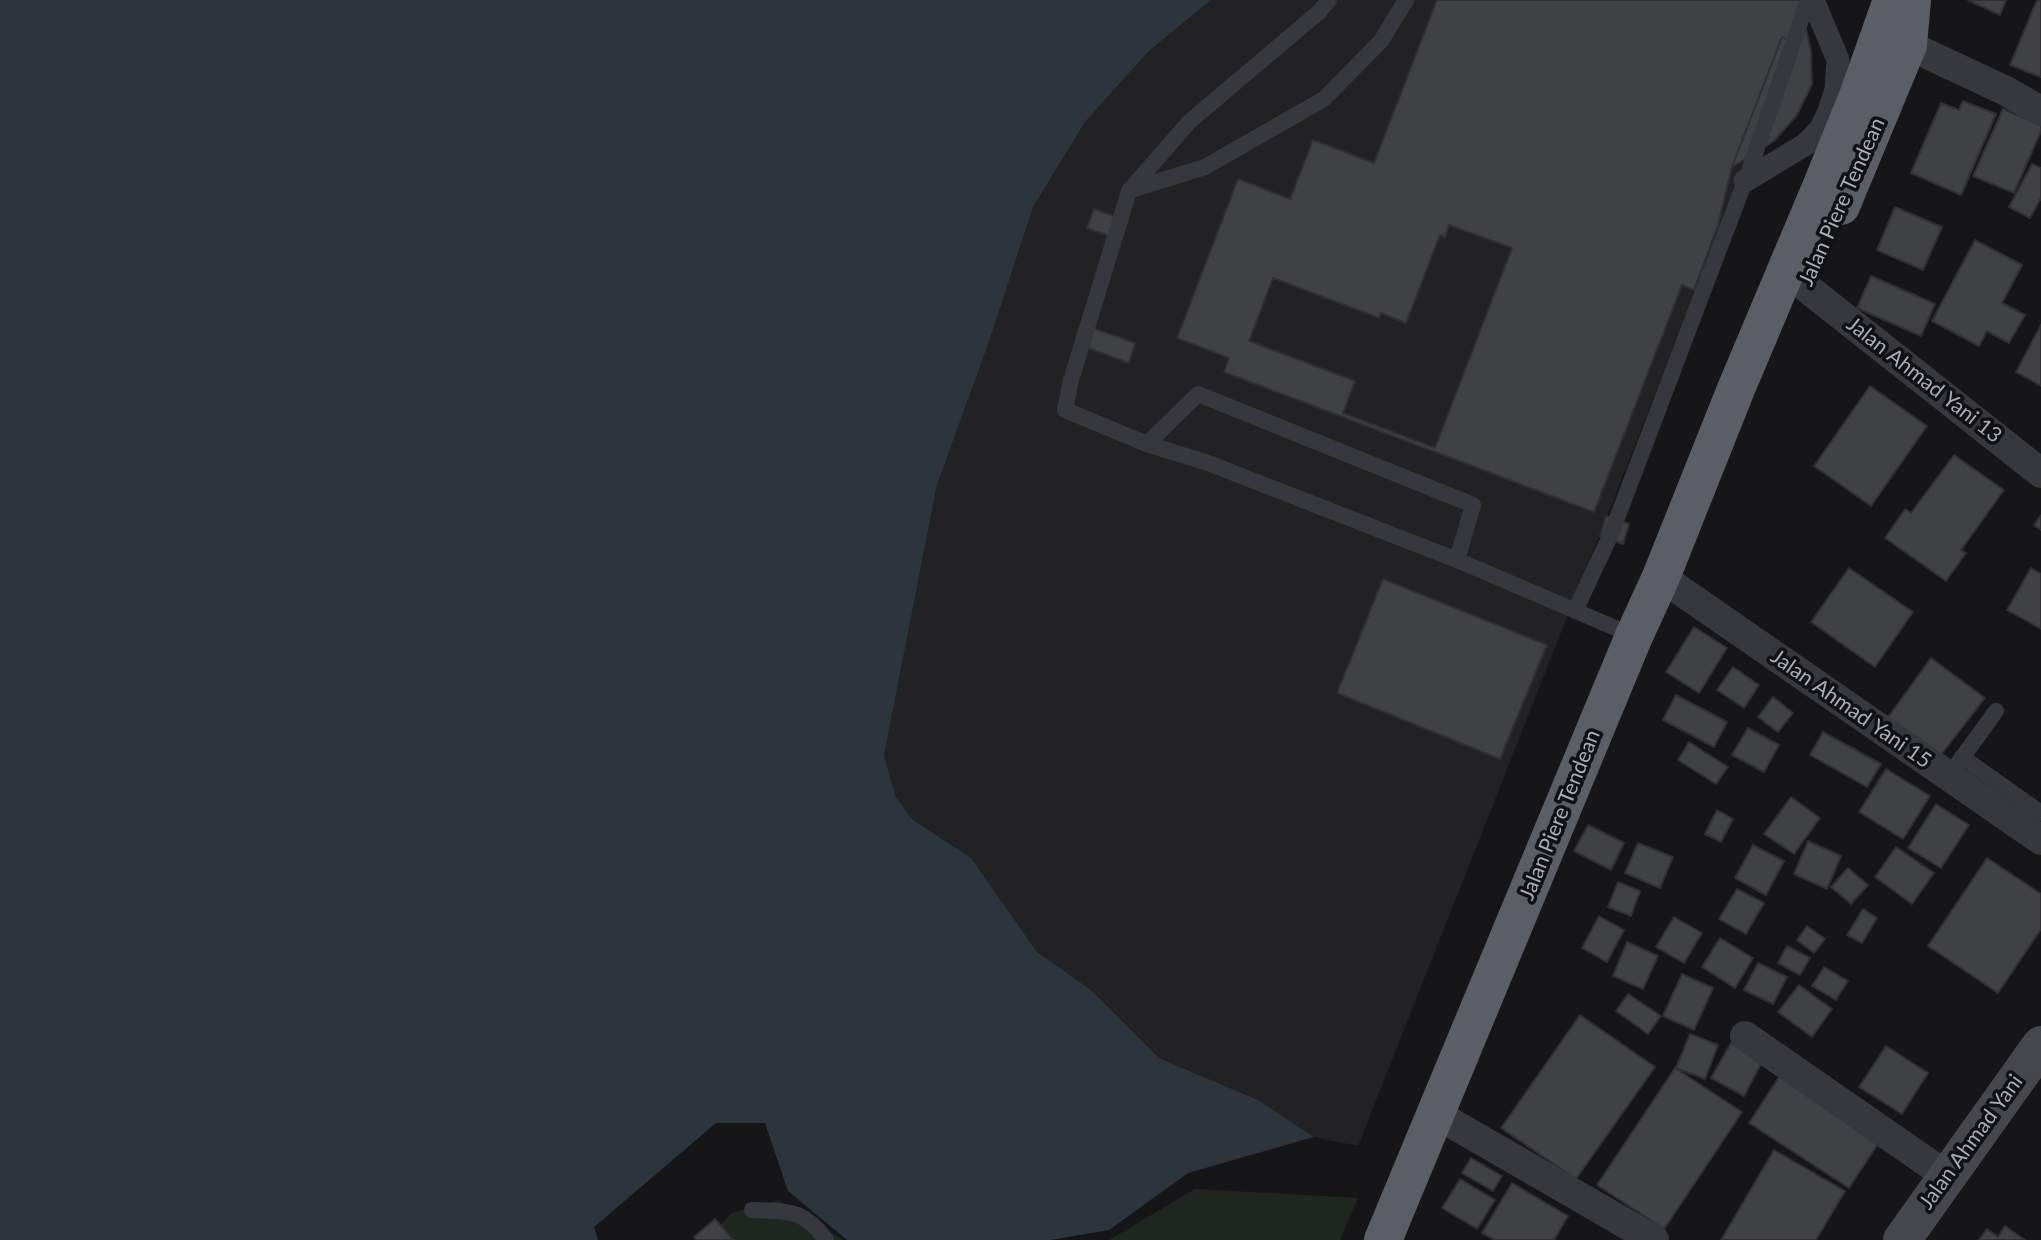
<!DOCTYPE html>
<style>
body{margin:0}
canvas{display:block;background:#161618}
</style>
<canvas width="2041" height="1240"></canvas>
<script>
const g = document.querySelector('canvas').getContext('2d');
g.lineJoin = 'round';
function paint(path, color) { g.fillStyle = color; g.fill(path, 'evenodd'); }
function stroke(path, color, width, dash) { g.strokeStyle = color; g.lineWidth = width; g.lineCap = dash ? 'butt' : 'round'; g.setLineDash(dash || []); g.stroke(path); }
function label(font, color, halo, rows, align = 'center') {
  g.font = font + ' Lato,sans-serif'; g.lineWidth = 7; g.setLineDash([]); g.textBaseline = 'middle'; g.strokeStyle = halo; g.fillStyle = color; for (const [text, x, y, turn = 0] of rows) {
    g.save(); g.translate(x, y); g.rotate((+turn || 0) * Math.PI / 180); g.textAlign = isNaN(turn) ? turn : align; if (halo) g.strokeText(text, 0, 0); g.fillText(text, 0, 0); g.restore();
  }
}
paint(new Path2D(`
 M1211,0h600l-453,1146 -44,-9 -56,-37 -99,-42 -68,-68 -54,-38 -66,-94 -58,-38 -17,-23 -12,-42 53,-270 53,-146 43,-132 52,-85 64,-71z`), '#222225');
paint(new Path2D(`
 M1195,1189l163,9 -18,42h-231z
 M778,1200l65,40h-137l26,-27z`), '#1e261f');
paint(new Path2D(`
 M0,0h1211l-62,51 -64,71 -52,85 -43,132 -53,146 -53,270 12,42 17,23 58,38 66,94 54,38 68,68 99,42 56,37 -126,36 -79,57 -59,10h-203l-59,-49 -23,-68h-49l-122,104 4,13h-598z`), '#2c353c');
const building = new Path2D(`
 M1437,0h366l-15,40 -6,-3 -50,130 -14,58 -24,65 -12,-5 -88,227 -370,-140 5,-14 -52,-20 61,-159 52,20 23,-59 61,23z
 M1968,0h38l-6,15z
 M2037,0h4v77l-31,-12z
 M1801,8l10,43 1,33 -15,31 -23,26 -42,26 50,-130 6,3z
 M1963,101l33,13 -35,81 -50,-22 30,-70 18,7z
 M2003,109l38,16v6l-27,62 -41,-17z
 M2032,164l9,4v30l-11,20 -21,-11z
 M1895,207l47,20 -19,43 -46,-20z
 M1094,209l34,12 -7,19 -34,-12z
 M1449,225l63,23 -77,200 -92,-35 12,-32 -106,-40 24,-63 106,40 2,-5 25,10 34,-88 5,2z
 M1975,240l47,25 -20,38 23,12 -16,28 -22,-12 -8,15 -47,-25z
 M1871,276l64,28 -14,32 -64,-28z
 M1084,325l51,18 -6,20 -52,-19z
 M2041,325v61l-25,-14z
 M1870,386l57,40 -56,80 -57,-40z
 M1954,455l50,35 -43,60 5,3 -20,28 -61,-43 20,-29 6,4z
 M2041,515v15l-7,-5z
 M1606,516l23,8 -6,20 -23,-8z
 M1849,568l64,44 -38,55 -64,-45z
 M2031,568l10,6v55l-34,-19z
 M1383,579l164,66 -47,114 -163,-66z
 M1694,627l33,21 -28,45 -33,-21z
 M1931,658l54,40 -45,58 -54,-36z
 M1733,667l26,18 -15,23 -27,-18z
 M1676,695l51,27 -13,25 -51,-27z
 M1773,697l20,16 -15,19 -20,-15z
 M1748,728l31,17 -15,27 -32,-17z
 M1823,732l58,32 -14,23 -57,-32z
 M1689,742l39,25 -12,17 -38,-24z
 M1886,769l44,27 -27,43 -44,-27z
 M1791,797l29,21 -26,36 -30,-20z
 M1936,804l33,21 -28,43 -33,-20z
 M1717,810l16,9 -12,23 -16,-8z
 M1588,825l36,18 -13,27 -37,-19z
 M1808,841l33,15 -14,33 -33,-15z
 M1638,843l35,14 -13,31 -35,-15z
 M1753,845l31,16 -18,34 -31,-17z
 M1896,847l38,26 -22,31 -37,-27z
 M1987,858l54,36v35l-43,64 -70,-47z
 M1848,868l20,17 -17,19 -20,-17z
 M1618,882l22,9 -9,25 -23,-9z
 M1737,889l27,14 -18,31 -27,-15z
 M1863,909l14,9 -15,25 -15,-8z
 M1599,916l25,14 -17,32 -25,-14z
 M1674,917l28,16 -18,30 -28,-16z
 M1807,926l18,13 -11,14 -17,-13z
 M1720,938l33,20 -18,30 -33,-21z
 M1627,942l31,14 -15,33 -30,-13z
 M1787,946l23,12 -10,17 -22,-12z
 M1758,963l29,14 -14,27 -29,-14z
 M1824,967l24,14 -12,19 -24,-14z
 M1682,974l31,14 -19,42 -31,-14z
 M1799,985l33,24 -20,28 -34,-25z
 M1628,994l33,22 -13,18 -32,-23z
 M1580,1015l75,52 -79,112 -75,-51z
 M1690,1034l28,11 -13,34 -29,-11z
 M1731,1043l32,17 -19,36 -33,-18z
 M1886,1046l42,27 -26,41 -43,-27z
 M1675,1068l67,44 -78,117 -67,-44z
 M1783,1071l100,65 -34,52 -100,-65z
 M1774,1150l71,41 -29,49h-95z
 M1471,1158l31,18 -9,15 -31,-18z
 M1460,1179l35,21 -18,29 -35,-21z
 M1512,1183l56,33 -14,24h-59l-13,-7z
 M715,1219l18,21h-37l-2,-3z
 M2005,1226l20,14h-46l8,-11 11,8z`);
paint(building, '#404145');
stroke(building, '#303034', 2);
stroke(new Path2D(`
 M1329,0l-10,12 -130,110 -60,69 -58,189 -6,30 82,34 61,19 249,97 177,76
 M1131,190l74,-23 119,-68 57,-58 25,-41
 M1147,444l51,-50 275,111 -16,55
 M1575,611l36,-77 139,-366 58,-168
 M1962,757l79,56
 M1956,766l40,-55
 M752,1210c36,2 51,-2 74,30`), '#37383d', 16);
stroke(new Path2D(`
 M1745,181l61,-37 14,-14 8,-16 8,-24 2,-30 -25,-60`), '#37383d', 23);
stroke(new Path2D(`
 M1908,45l98,46 35,20
 M1807,288l234,185
 M1661,577l380,263
 M1745,1036l202,140
 M1436,1114l218,126`), '#37383d', 30);
stroke(new Path2D(`
 M1902,1240l139,-195`), '#45474d', 38);
stroke(new Path2D(`
 M1841,206l67,-161 4,-45
 M1383,1240l251,-604 27,-59 75,-188 86,-204 36,-89 34,-96`), '#5b5e65', 38);
label('21px', '#a8adb8', '#111113', [
 ["Jalan Piere Tendean",1842,202,-66],
 ["Jalan Ahmad Yani 13",1924,380,38],
 ["Jalan Ahmad Yani 15",1851,709,35],
 ["Jalan Piere Tendean",1560,815,-68],
 ["Jalan Ahmad Yani",1971,1142,-54]
]);
</script>
